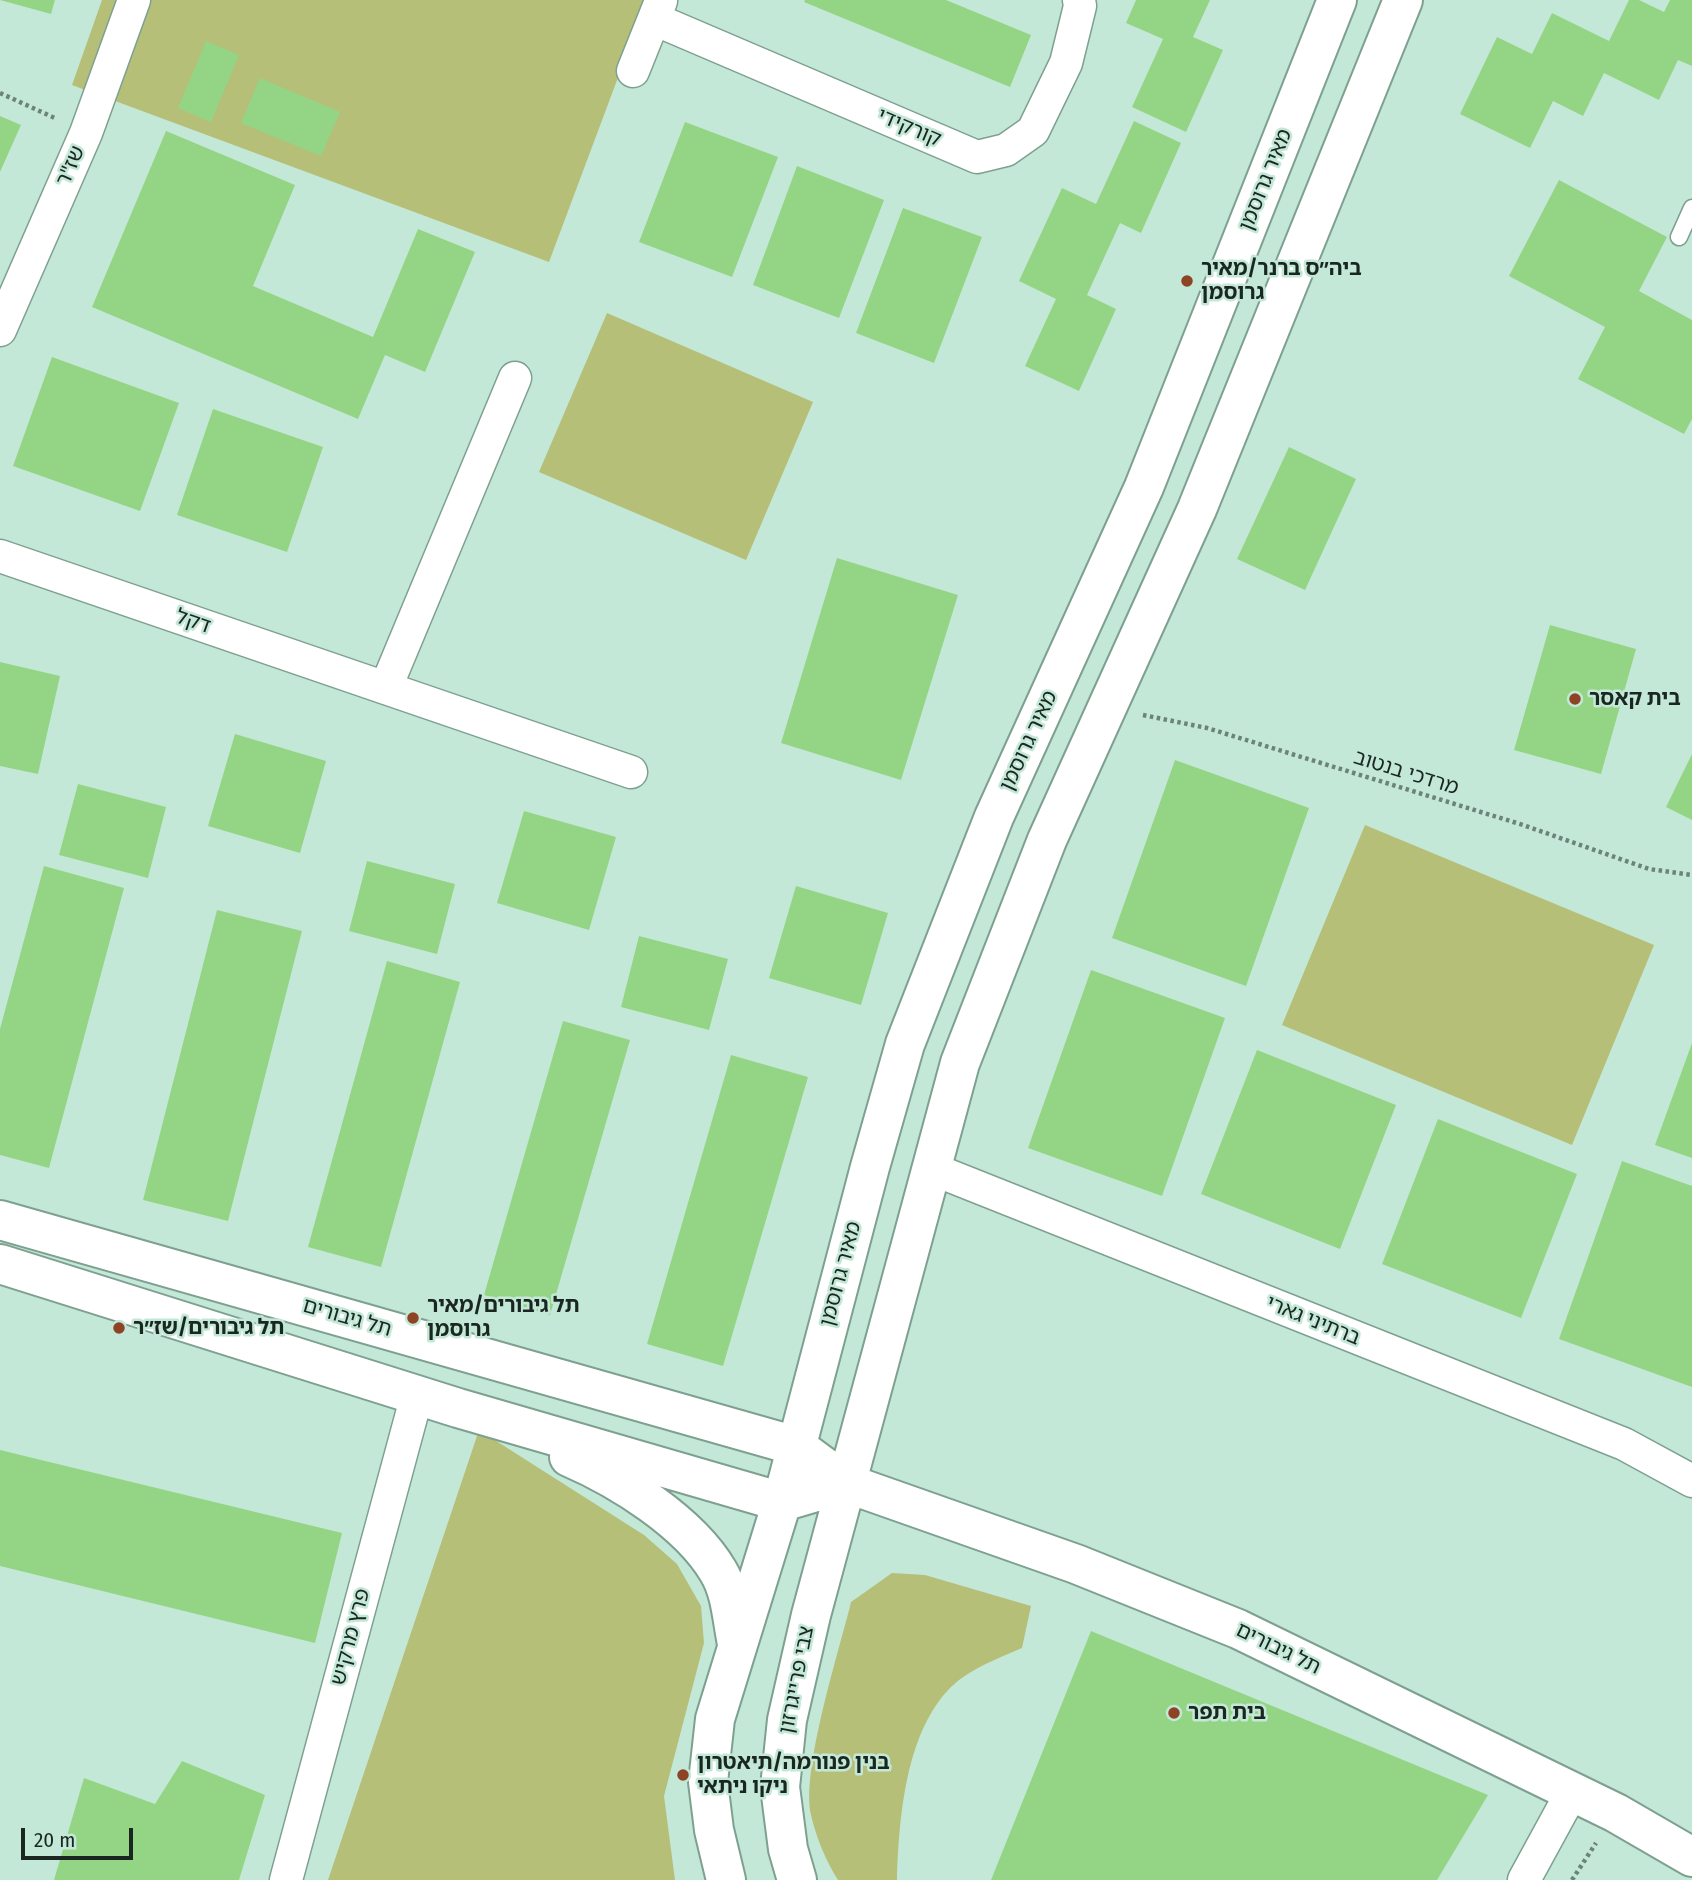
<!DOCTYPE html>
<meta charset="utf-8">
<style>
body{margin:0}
#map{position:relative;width:1692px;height:1880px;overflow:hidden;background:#c4e8d7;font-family:"Fira Sans Condensed",sans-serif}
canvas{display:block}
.scale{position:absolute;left:21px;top:1828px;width:112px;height:32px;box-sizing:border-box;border:4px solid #1a2721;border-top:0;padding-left:9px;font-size:21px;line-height:24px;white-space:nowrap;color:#1a2721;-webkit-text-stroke:5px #c4e8d7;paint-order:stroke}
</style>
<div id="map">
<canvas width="1692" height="1880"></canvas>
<div class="scale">20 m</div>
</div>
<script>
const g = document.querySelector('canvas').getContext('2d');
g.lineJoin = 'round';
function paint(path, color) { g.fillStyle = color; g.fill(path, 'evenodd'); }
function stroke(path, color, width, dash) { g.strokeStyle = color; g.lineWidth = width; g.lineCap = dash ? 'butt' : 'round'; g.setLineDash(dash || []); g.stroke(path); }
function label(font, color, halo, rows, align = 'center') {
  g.font = font + ' "Fira Sans Condensed","Noto Sans Hebrew",sans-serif'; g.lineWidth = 5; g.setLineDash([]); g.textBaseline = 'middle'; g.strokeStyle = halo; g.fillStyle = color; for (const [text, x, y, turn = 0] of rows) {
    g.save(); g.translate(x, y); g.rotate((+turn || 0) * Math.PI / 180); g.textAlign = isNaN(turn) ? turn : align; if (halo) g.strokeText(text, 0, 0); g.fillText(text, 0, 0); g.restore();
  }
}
paint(new Path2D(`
 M102,0h545l-98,262 -477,-177z
 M607,313l206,89 -67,158 -207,-88z
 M1365,825l289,120 -82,200 -290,-120z
 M479,1430l165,105 33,29 24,42 3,37 -40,153 11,84h-347z
 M892,1573l33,2 106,31 -9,42c-25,11 -51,20 -71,39 -46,46 -52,132 -54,193h-59c-12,-19 -22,-43 -27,-65 -10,-46 28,-163 40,-213z`), '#b5bf78');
paint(new Path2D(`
 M0,0h55l-4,14z
 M805,0h141l85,35 -21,52 -206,-85z
 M1136,0h74l-17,37 30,13 -37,82 -54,-25 31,-68 -37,-16z
 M1629,0h10l25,12 6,-12h22v66l-14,-6 -19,40 -55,-27 -21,43 -30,-15 -23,47 -70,-34 37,-77 35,17 20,-41 57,28z
 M206,41l33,14 -28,67 -33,-14z
 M260,78l80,34 -19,44 -80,-33z
 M0,116l21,9 -21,47z
 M1134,121l47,22 -40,90 -21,-10 -33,72 29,14 -37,82 -54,-25 31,-67 -37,-18 43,-93 34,16z
 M685,122l93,35 -46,120 -93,-35z
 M166,131l129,54 -42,101 120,51 45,-108 57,23 -50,120 -40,-17 -27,64 -266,-112z
 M797,166l87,34 -45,118 -86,-33z
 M1559,180l108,57 -28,54 53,29v99l-8,15 -106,-55 27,-52 -96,-51z
 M903,208l79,29 -48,126 -78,-30z
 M52,357l127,46 -39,108 -127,-45z
 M213,409l110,38 -36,105 -110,-37z
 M1289,447l67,32 -51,111 -68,-31z
 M837,558l121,37 -57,185 -120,-37z
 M1550,625l86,24 -35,125 -87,-24z
 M0,662l60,14 -22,98 -38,-8z
 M235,734l91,27 -26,92 -92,-27z
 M1692,754v66l-26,-13z
 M1175,760l134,48 -63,178 -134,-48z
 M78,784l88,23 -18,71 -89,-23z
 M524,811l92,26 -27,93 -92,-27z
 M367,861l88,23 -18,70 -88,-23z
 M44,866l80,22 -75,280 -49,-13v-126z
 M796,886l92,27 -27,92 -92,-27z
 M217,910l85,21 -74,290 -85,-21z
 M639,936l89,23 -19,71 -88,-23z
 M387,961l73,21 -79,285 -73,-20z
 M1091,970l134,48 -63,178 -134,-48z
 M563,1021l67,19 -80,275 -66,-20z
 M1692,1043v115l-37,-13z
 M1257,1050l139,55 -56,144 -139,-55z
 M731,1055l77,22 -85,289 -76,-22z
 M1438,1119l139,55 -56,144 -139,-54z
 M1622,1161l70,25v201l-133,-48z
 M0,1450l342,83 -27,110 -315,-77z
 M1091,1631l397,164 -51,85h-446z
 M182,1761l83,34 -26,85h-185l30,-102 71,26z`), '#94d585');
const service = new Path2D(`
 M1679,237l13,-29`);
const minor = new Path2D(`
 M654,19l323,138 29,-7 27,-19 33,-68 14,-57 -1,-6
 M633,71l28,-70
 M0,330l86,-197 48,-133
 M0,556l631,216
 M386,687l129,-309
 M930,1168l694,276 68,37
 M286,1880l131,-485
 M1524,1880l48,-88`);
const tertiary = new Path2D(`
 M0,1220l796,226 50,37 230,81 162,65 378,184 76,44
 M0,1264l458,144 324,94 64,-19
 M569,1457c51,22 120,65 149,114 13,21 14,49 19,73
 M726,1880l-12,-50 -6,-48 7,-63 67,-217 88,-335 35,-123 89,-227 150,-330 193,-487
 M797,1880l-9,-31 -8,-62 7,-67 24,-105 149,-552 87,-223 150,-331 206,-509`);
stroke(service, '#7ea090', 19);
stroke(minor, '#7ea090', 35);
stroke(tertiary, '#7ea090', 42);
stroke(new Path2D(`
 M0,93l57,26
 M1143,715l64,13 313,96 129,45 43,6
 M1572,1880l24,-37`), '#6b8378', 4.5, [3.5, 3.5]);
stroke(service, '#fff', 16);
stroke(minor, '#fff', 32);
stroke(tertiary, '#fff', 38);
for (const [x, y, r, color] of [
 [1187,281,7,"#8d4425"],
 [1575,699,7,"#8d4425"],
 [413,1318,7,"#8d4425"],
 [119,1328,7,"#8d4425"],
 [1174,1713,7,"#8d4425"],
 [683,1775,7,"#8d4425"]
]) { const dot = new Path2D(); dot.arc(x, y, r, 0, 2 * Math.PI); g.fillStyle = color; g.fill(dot); stroke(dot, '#c4e8d7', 2.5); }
label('21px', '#1a2721', '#c4e8d7', [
 ["קורקידי",909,128,23],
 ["שז\"ר",71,166,-66],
 ["מאיר גרוסמן",1266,180,-68],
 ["דקל",193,622,19],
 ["מאיר גרוסמן",1029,741,-65],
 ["מרדכי בנטוב",1406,773,17],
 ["מאיר גרוסמן",841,1274,-75],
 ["תל גיבורים",347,1318,16],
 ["ברתיני גארי",1313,1321,22],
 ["פרץ מרקיש",351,1637,-75],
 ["תל גיבורים",1278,1649,26],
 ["צבי פרייגרזון",797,1680,-79]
]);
label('bold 21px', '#1a2721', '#c4e8d7', [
 ["ביה״ס ברנר/מאיר",1201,269],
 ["גרוסמן",1201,293],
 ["בית קאסר",1589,699],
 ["תל גיבורים/מאיר",427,1306],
 ["גרוסמן",427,1330],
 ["תל גיבורים/שז״ר",133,1328],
 ["בית תפר",1188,1713],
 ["בנין פנורמה/תיאטרון",697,1763],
 ["ניקו ניתאי",697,1787]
], 'left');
</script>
